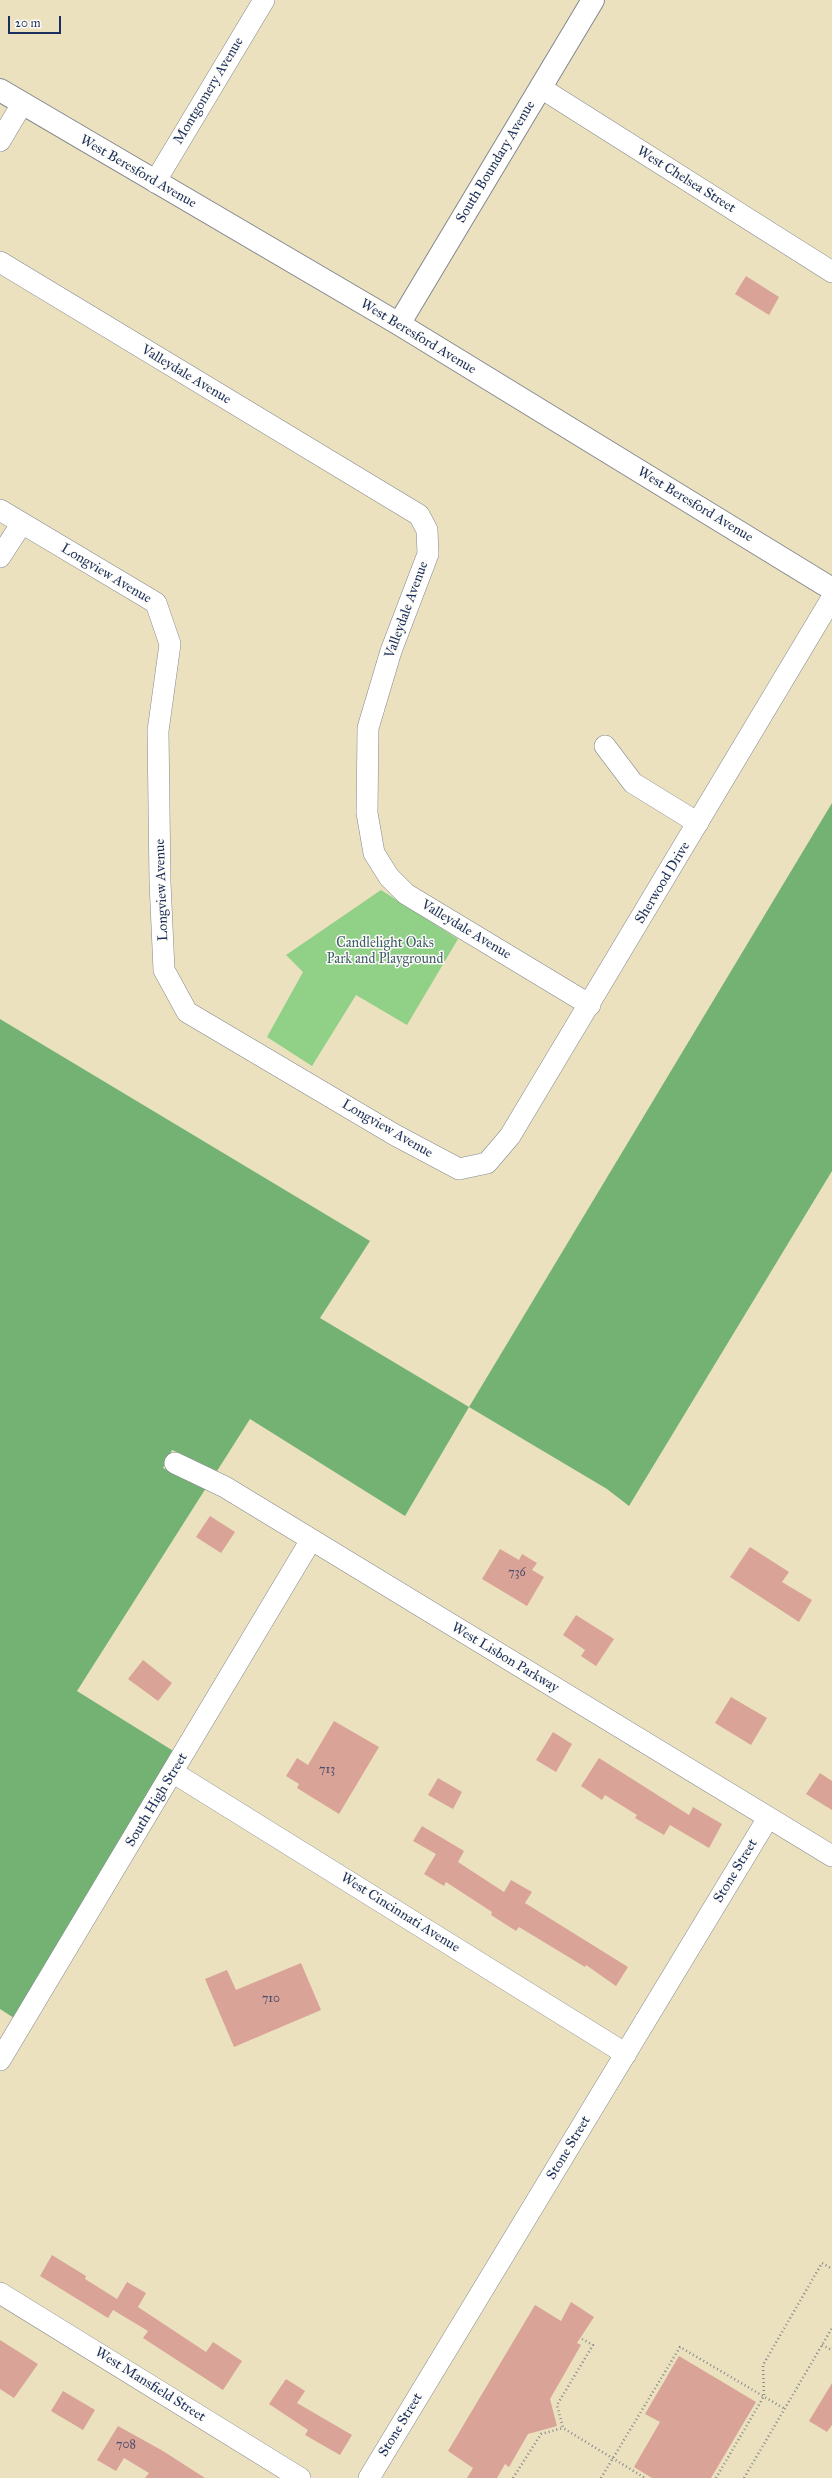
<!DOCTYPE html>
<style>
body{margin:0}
#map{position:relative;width:832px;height:2478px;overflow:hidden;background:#ebe1bf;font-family:"IM FELL Great Primer",serif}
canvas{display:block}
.scale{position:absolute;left:8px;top:16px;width:53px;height:18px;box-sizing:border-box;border:2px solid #1b2f5e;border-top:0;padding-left:5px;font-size:12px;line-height:14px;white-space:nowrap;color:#1b2f5e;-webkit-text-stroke:3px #fdfcf7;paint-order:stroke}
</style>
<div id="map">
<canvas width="832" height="2478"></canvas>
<div class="scale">20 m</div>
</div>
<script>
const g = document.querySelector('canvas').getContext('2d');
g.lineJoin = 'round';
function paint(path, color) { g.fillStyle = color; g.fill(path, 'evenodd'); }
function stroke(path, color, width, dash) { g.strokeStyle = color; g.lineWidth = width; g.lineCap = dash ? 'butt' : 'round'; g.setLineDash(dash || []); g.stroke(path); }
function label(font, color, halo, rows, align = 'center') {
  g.font = font + ' "IM FELL Great Primer",serif'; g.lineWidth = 3; g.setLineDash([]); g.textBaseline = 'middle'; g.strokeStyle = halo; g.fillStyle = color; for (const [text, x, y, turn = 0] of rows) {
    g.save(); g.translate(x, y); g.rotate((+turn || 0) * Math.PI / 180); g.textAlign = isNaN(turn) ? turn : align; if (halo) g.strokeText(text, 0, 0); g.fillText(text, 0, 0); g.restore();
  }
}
paint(new Path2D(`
 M381,890l77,49 -51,86 -51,-30 -44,71 -45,-29 36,-65 -17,-17z`), '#90d087');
paint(new Path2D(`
 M832,803v368l-203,335 -22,-17 -138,-82 -64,109 -155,-97 -33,52 -45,-21 -9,18 43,20 -129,203 98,61 -161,266 -14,-9v-990l370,222 -50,77 149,89z`), '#74b274');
paint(new Path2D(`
 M746,276l33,21 -10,18 -34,-21z
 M210,1516l25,16 -14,21 -25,-16z
 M750,1547l39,25 -7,10 30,18 -13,22 -69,-45z
 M500,1549l19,11 3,-6 15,9 -5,7 12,7 -17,29 -45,-27z
 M576,1615l38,24 -18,27 -15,-10 4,-6 -22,-15z
 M143,1660l29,23 -14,18 -30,-22z
 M731,1697l36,21 -16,27 -36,-22z
 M334,1721l45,26 -40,67 -42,-26 2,-4 -13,-8 11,-18 11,7z
 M553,1732l19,12 -16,28 -20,-12z
 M599,1758l90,57 4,-8 29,17 -13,24 -39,-23 -6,10 -29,-17 2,-3 -32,-20 -3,5 -21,-14z
 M820,1773l12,8v29l-26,-16z
 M438,1778l24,14 -9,17 -25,-14z
 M422,1826l42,25 -6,11 46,30 7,-12 21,12 -7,11 103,64 -12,19 -30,-21 -1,2 -66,-40 -3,4 -25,-16 1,-3 -46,-30 -2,4 -20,-12 12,-20 -23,-13z
 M301,1963l20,47 -87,37 -29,-68 22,-9 9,20z
 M52,2255l34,21 -1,3 32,20 10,-17 19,11 -8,14 68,45 7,-10 29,19 -19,29 -80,-52 5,-7 -35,-21 -5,8 -68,-42z
 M571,2302l23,15 -17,26 4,2 -31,54 7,27 -29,8 -19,33 -4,-3 -8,14h-30l6,-10 -25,-17 87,-146 26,16z
 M0,2340l38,24 -24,34 -14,-9z
 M679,2356l77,46 -45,76h-59l-18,-11 26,-45 -15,-8z
 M286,2379l19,12 -8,12 55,32 -12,20 -35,-20 3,-5 -39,-26z
 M832,2383v42l-5,7 -18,-11z
 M63,2391l32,19 -12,20 -32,-19z
 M118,2426l45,25 42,27h-60l4,-5 -25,-15 -8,13 -19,-11z`), '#d9a397');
const street = new Path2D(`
 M541,88l291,184
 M0,141l22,-37
 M155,182l109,-182
 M0,262l419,253 8,15 1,24 -37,97 -23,77 -1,85 7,40 15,24 17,17 184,111
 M0,510l156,93 14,41 -12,87 2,151 4,88 23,42 208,123 64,34 28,-6 23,-27 322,-538
 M0,557l22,-34
 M605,746l28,37 65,40
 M175,1463l50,24 607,369
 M174,1773l452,281
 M0,2060l311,-520
 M0,2293l300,185
 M369,2478l399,-660`);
const secondary = new Path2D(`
 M0,90l399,234 433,265
 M399,324l194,-324`);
stroke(street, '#83888e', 22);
stroke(secondary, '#83888e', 24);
stroke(new Path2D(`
 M582,2339l11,6 -36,60 6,23 82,50
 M822,2345l10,5
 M513,2478l28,-44 22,-6
 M601,2478l79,-131 105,62
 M716,2478l48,-82 -1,-31 59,-102 10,6
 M744,2478l88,-150`), '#83888e', 2.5, [1, 3]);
stroke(street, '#fff', 21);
stroke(secondary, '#fff', 22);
label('12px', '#4a4c6c', null, [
 ["736",517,1573],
 ["713",327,1770],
 ["710",271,1999],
 ["708",126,2445]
]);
label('14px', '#1b2f5e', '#fdfcf7', [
 ["Montgomery Avenue",209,91,-59],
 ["South Boundary Avenue",496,162,-59],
 ["West Beresford Avenue",138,172,30],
 ["West Chelsea Street",686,180,32],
 ["West Beresford Avenue",418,337,31],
 ["Valleydale Avenue",186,375,31],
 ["West Beresford Avenue",695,505,31],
 ["Longview Avenue",106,574,31],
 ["Valleydale Avenue",407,610,-70],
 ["Sherwood Drive",663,883,-59],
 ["Longview Avenue",162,890,-92],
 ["Valleydale Avenue",466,930,31],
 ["Longview Avenue",387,1129,30],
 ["West Lisbon Parkway",505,1658,31],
 ["South High Street",157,1800,-59],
 ["Stone Street",736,1871,-59],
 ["West Cincinnati Avenue",400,1913,32],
 ["Stone Street",569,2148,-59],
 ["West Mansfield Street",150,2385,32],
 ["Stone Street",401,2425,-59]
]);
label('14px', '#3e5f6a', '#fdfcf7', [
 ["Candlelight Oaks",385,944],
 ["Park and Playground",385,960]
]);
</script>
